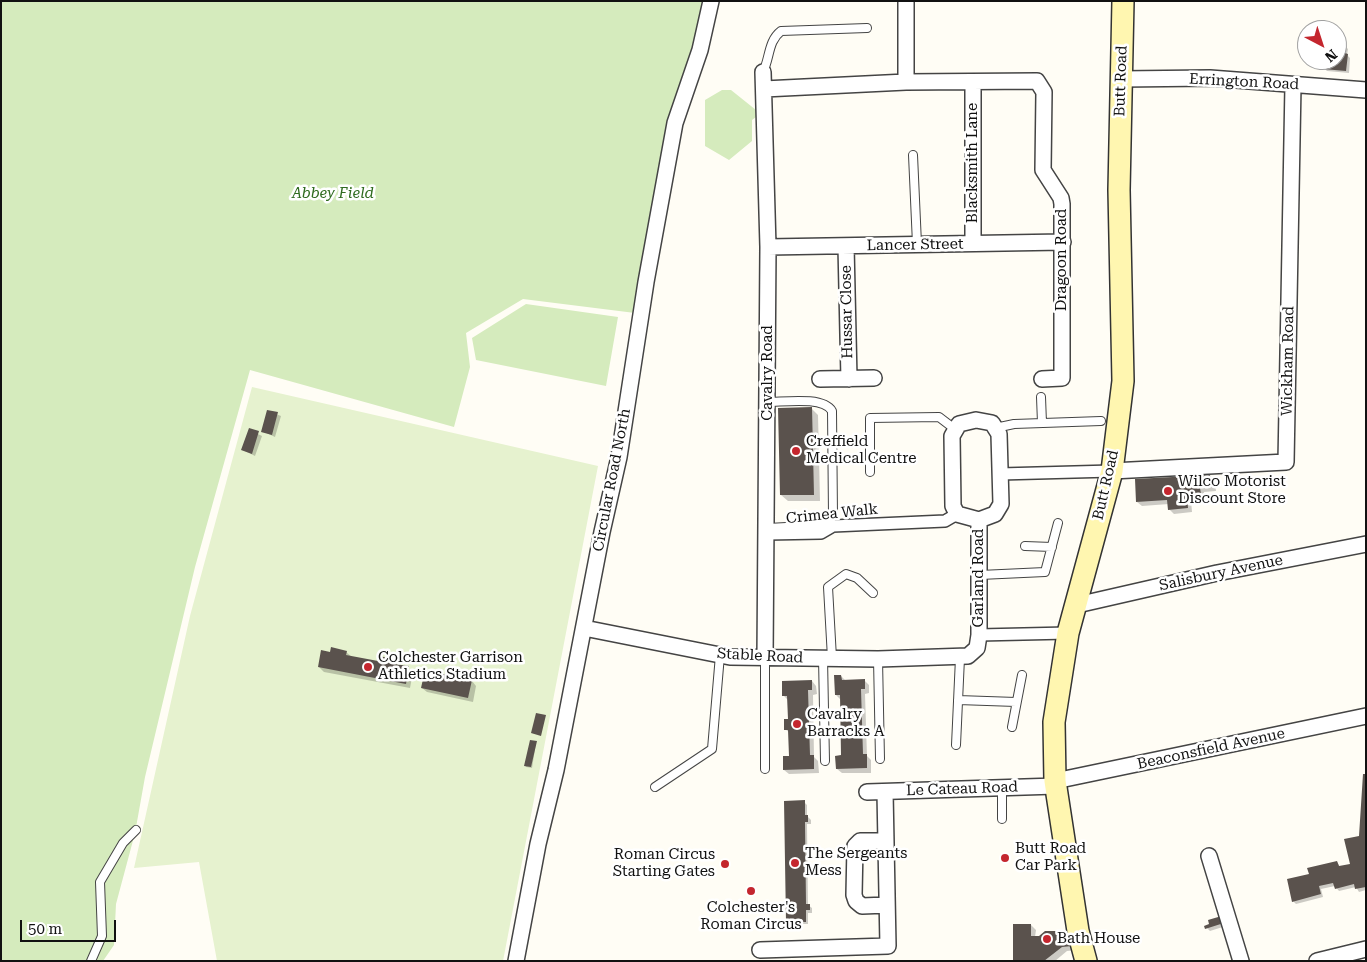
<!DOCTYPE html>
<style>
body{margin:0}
#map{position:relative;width:1367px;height:962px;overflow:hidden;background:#fffdf5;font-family:"Roboto Serif",serif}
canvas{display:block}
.frame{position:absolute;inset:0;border:2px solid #111;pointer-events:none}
.north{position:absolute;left:1297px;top:20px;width:50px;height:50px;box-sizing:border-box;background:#fff;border:1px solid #a0a0a0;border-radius:50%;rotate:140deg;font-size:14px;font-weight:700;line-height:20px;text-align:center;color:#111}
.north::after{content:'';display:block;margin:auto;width:18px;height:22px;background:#c4262e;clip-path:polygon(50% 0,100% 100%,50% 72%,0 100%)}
.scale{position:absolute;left:20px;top:920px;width:96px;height:22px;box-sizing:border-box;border:2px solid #111;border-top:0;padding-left:6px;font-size:15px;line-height:18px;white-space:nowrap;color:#111;-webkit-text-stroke:4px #fff;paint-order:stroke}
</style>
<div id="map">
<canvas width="1367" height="962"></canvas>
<div class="frame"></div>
<div class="north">N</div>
<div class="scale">50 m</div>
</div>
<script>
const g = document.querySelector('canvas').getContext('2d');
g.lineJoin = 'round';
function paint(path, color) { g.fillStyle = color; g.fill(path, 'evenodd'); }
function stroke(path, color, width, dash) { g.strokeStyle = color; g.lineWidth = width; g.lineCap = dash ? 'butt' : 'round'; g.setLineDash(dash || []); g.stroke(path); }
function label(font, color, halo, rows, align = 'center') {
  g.font = font + ' "Roboto Serif",serif'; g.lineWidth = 5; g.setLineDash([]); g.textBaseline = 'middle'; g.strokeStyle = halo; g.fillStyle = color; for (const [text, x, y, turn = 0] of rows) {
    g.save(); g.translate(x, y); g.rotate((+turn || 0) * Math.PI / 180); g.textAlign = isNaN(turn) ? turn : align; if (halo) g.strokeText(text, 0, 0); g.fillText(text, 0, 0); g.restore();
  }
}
paint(new Path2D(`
 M1,1h704l-62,313 -120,-15 -57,34 4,34 -16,60 -204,-57 -55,197 -50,210 -10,56 -19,71 -2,41 -11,16h-102z
 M722,90h9l25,20v7l-4,3v21l-23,19 -24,-14v-46z
 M526,304l92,13 -12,69 -130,-26 -4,-22z`), '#d5ebbd');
paint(new Path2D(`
 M252,387l346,79 -95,495h-286l-18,-99 -65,6 56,-252z`), '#e6f2cf');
paint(new Path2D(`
 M1337,45l8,1 3,3 -1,6 3,3 -1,15 -22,-2 -3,-3 1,-8h12z
 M811,408l7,7 2,86h-32l-7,-6z
 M268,411l13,5 -6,21 -13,-6z
 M250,430l12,6 -7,20 -12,-6z
 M1210,476l5,5 1,10 -12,1 1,6 -14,2 1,12 -18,2 -5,-5v-5l-27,2 -5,-4z
 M346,652l6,5 27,5 15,-2 5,6 9,2 5,4 -3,16 -86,-16 -5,-5z
 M841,676l5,5 18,-1 5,5v8l-4,1 2,62 4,4v13h-29l-5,-4 6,-12 -2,-57 -5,-5z
 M472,681l4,5 -3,16 -46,-10 -5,-4z
 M812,681l4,5 1,8 -4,1 1,62 4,4 1,12 -30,1 -5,-4 6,-12v-25l-5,-4 4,-9v-19l-5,-5z
 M536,743l-4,25 -6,-1 -1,-2z
 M1366,776v114l-7,2 -3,-5 -17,4 -4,-5 -14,3 2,8 -27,7 -3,-3 17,-27 27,-12 3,5 12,-2 8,-28z
 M804,802l3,3v11l4,4v4h-4l1,81 4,3v5h-4v11h-18l-3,-2z
 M1210,921l19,4 -19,6 -3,-3 4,-3z
 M1031,925l5,5 -1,7 31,-5 11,18 -10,1 -12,10h-41z`), '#0003');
paint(new Path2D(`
 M1337,44h9l-1,9 3,1 -2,17 -23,-2 1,-9h13z
 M812,407l2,88h-34l-2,-87z
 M267,410l11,2 -6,23 -11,-3z
 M249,428l10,3 -7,23 -11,-4z
 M1210,475l2,12 -12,1 1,6 -14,2 1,12 -20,2 -1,-10 -31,2 -1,-23z
 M331,647l16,4 -1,4 32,6 1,-5 15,3v5l15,2 -3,18 -88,-17 3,-17 9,2z
 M425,670l47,10 -4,18 -47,-10z
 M834,675h7l1,5 23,-1v10h-4l2,65h4v14l-31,1 -1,-13 6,-1 -1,-60h-5z
 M812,680v10h-4l2,65h4v14l-31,1v-14h6l-1,-26h-4v-11h4l-1,-23h-5v-15z
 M536,713l10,2 -5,21 -10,-3z
 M530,740l7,1 -6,26 -7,-1z
 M1363,774h3v113l-11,2 -1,-5 -19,5 -2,-6 -14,3 2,8 -29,8 -5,-23 22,-5 -2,-6 30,-7 2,5 11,-2 -6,-25 15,-3z
 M805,800v15h3v7h-3l1,82h4v6h-4v12h-20l-2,-121z
 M1225,915l2,7 -22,7 -1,-3 5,-2 -1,-4z
 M1013,924h18v12h8l6,-5h21l6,3v12l-10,1 -18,14h-31z`), '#5a524d');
const service = new Path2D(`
 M763,72c7,-14 5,-31 18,-41l86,-3
 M913,155l4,89
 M1041,397l1,26
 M995,428l19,-4 87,-3
 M870,472v-54l69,-1 17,13
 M768,528l55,-3 6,-3 4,-6 -1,-105c-9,-15 -48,-9 -64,-9
 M1025,546l27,1
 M980,575l65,-3 13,-49
 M823,658l2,103
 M832,658l-4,-71 18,-13 11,4 16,15
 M878,659l2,100
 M958,700l58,2
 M1012,727l10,-52
 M956,745l4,-87
 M765,769v-111
 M655,787l57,-38 8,-94
 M1002,788v31
 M91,961l11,-25 -2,-54 23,-39 13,-13`);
const pedestrian = new Path2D(`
 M1000,474l112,-3
 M767,534l54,-1 12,-7 112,-5 12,-7
 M979,635l89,-2`);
const minor = new Path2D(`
 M906,1v81
 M763,72l5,175 -3,411
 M1121,79l89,-1 156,12
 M973,82v161
 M764,89l142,-7 131,-1 7,11 -1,78 18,28 1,6v174l-20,1
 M846,246l3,133
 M768,247l295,-5
 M820,379l54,-1
 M1112,471l174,-9 7,-377
 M1077,605l140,-32 149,-29
 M584,628l146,29 148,2 90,-3 9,-8 2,-13v-115l-22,-6 -4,-8 -1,-70 7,-12 17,-4 16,3 7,11 2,70 -6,10 -16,6
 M1055,781l311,-65
 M867,792l189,-6
 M886,841h-26l-5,5 -1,49 2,6 6,5 25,-1
 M1209,856l32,105
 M760,950l128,-4 -3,-154
 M516,961l22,-117 18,-74 46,-238 17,-75 27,-175 29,-159 25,-73 11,-49
 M1317,961l49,-12`);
const secondary = new Path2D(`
 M1086,961l-8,-30 -23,-150 -1,-59 14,-89 44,-162 11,-90 -4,-191 4,-189`);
stroke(service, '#444', 10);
stroke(pedestrian, '#444', 14);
stroke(minor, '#444', 18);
stroke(secondary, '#333', 24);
stroke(service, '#fff', 8);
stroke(pedestrian, '#fff', 11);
stroke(minor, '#fff', 15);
stroke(secondary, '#fff6b0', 21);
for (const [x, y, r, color] of [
 [796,451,5,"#c4262e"],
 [1168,491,5,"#c4262e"],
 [368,667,5,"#c4262e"],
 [797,724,5,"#c4262e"],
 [1005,858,5,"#c4262e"],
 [795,863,5,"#c4262e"],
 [725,864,5,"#c4262e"],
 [751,891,5,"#c4262e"],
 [1047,939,5,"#c4262e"]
]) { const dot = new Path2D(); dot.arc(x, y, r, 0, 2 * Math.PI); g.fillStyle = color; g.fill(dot); stroke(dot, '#fff', 2); }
label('15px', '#111', '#fff', [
 ["Butt Road",1121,81,-88],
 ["Errington Road",1244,82,3],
 ["Blacksmith Lane",973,163,-90],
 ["Lancer Street",915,245,-1],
 ["Dragoon Road",1062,260,-90],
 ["Hussar Close",847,312,-91],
 ["Wickham Road",1288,361,-89],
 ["Cavalry Road",768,373,-90],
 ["Circular Road North",612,480,-79],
 ["Butt Road",1106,485,-77],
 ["Crimea Walk",832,514,-6],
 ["Salisbury Avenue",1221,573,-12],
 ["Garland Road",979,578,-90],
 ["Stable Road",760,656,3],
 ["Beaconsfield Avenue",1211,749,-12],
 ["Le Cateau Road",962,789,-2]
]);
label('italic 15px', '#2f6b1f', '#fff', [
 ["Abbey Field",333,194]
]);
label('15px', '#111', '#fff', [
 ["Creffield",806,442],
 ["Medical Centre",806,459],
 ["Wilco Motorist",1178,482],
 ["Discount Store",1178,499],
 ["Colchester Garrison",378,658],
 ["Athletics Stadium",378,675],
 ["Cavalry",807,715],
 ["Barracks A",807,732],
 ["Butt Road",1015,849],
 ["Car Park",1015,866],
 ["The Sergeants",805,854],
 ["Mess",805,871],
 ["Roman Circus",715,855,"right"],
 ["Starting Gates",715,872,"right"],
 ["Colchester's",751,908,"center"],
 ["Roman Circus",751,925,"center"],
 ["Bath House",1057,939]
], 'left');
</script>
